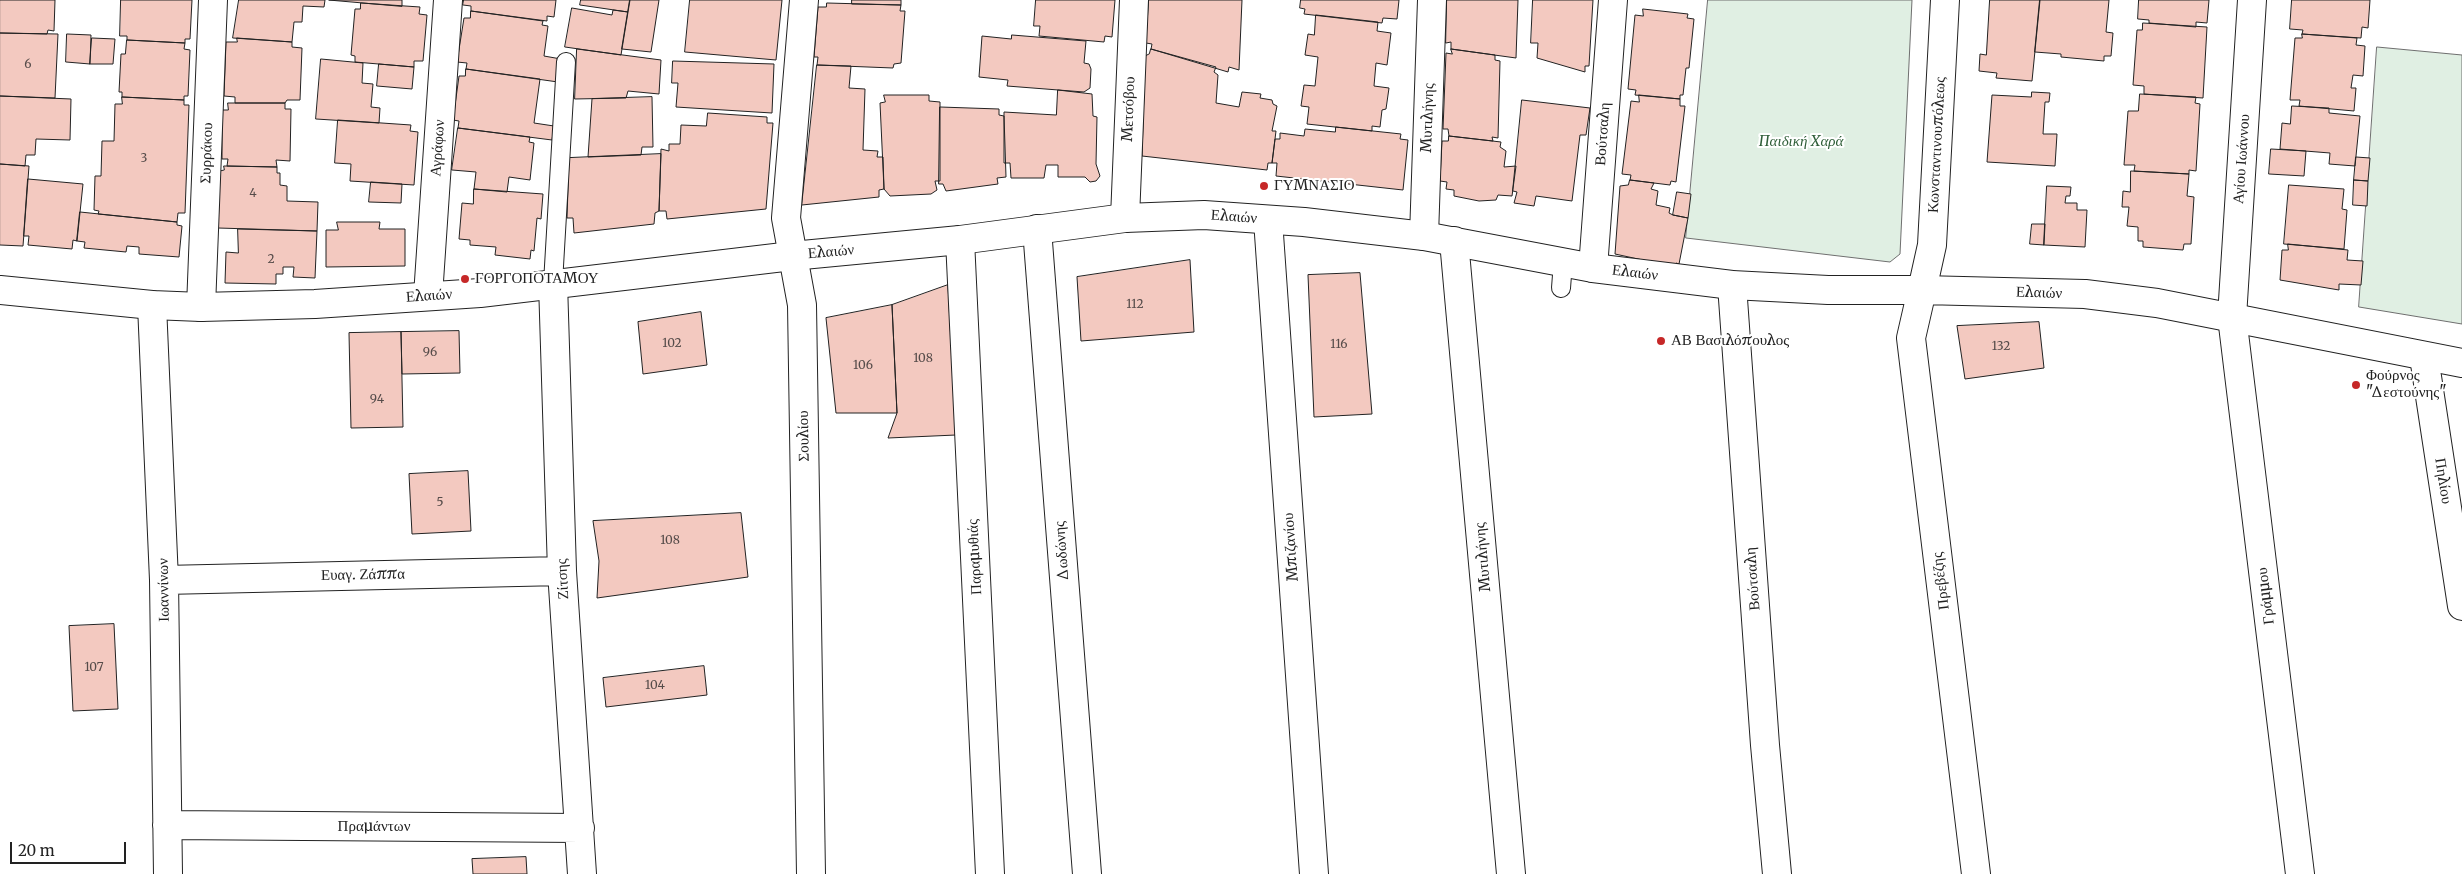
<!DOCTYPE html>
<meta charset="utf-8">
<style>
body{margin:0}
#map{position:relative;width:2462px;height:874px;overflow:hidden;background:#fff;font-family:Merriweather,serif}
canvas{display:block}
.scale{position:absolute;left:10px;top:842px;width:116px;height:22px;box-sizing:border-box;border:2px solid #222;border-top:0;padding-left:6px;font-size:15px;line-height:18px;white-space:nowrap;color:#222;-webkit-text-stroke:4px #fff;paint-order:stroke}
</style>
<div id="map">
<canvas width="2462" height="874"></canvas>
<div class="scale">20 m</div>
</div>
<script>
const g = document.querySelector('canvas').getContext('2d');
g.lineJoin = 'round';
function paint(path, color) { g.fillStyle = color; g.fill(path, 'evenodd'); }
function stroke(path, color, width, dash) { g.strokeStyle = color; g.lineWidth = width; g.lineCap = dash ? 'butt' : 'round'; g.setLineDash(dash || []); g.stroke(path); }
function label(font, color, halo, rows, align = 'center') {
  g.font = font + ' Merriweather,serif'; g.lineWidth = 4; g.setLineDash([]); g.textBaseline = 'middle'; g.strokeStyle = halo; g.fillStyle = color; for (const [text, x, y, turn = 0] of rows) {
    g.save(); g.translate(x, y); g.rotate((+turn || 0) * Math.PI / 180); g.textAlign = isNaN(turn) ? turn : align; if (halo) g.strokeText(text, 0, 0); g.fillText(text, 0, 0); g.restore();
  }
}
const green = new Path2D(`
 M1708,0h204l-12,254 -10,8 -204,-24z
 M2377,47l85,8v269l-103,-17z`);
paint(green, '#e0efe3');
stroke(green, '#6f6f6f', 1);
const building = new Path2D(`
 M0,0h55l-1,31 -6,-1 -1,4 -47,-1z
 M121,0h71l-2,39h-5v4l-58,-3v-4h-7z
 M239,0h86l-1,7 -21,-1 -1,16h-8l-2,20 -59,-4z
 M329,0h73v6z
 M464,0h92l-2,17 -7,-1v5l-76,-10v-5l-8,-1z
 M581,0h49l-2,12 -48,-7z
 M630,0h29l-8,52 -29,-3z
 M690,0h92l-6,60 -91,-8z
 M852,0h49v5l-49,-1z
 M1036,0h79l-3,37 -7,-1 -1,6 -65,-6 1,-10h-6z
 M1149,0h93l-3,70 -10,-3 -1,5 -77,-23 1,-5 -6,-1z
 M1301,0h98l-2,19 -14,-1 -1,5 -78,-9 1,-5 -5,-1z
 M1447,0h71l-2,58 -65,-9v-7l-5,1z
 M1533,0h60l-4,66h-4v6l-48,-14 1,-15h-7z
 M1990,0h50l-8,81 -36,-3 1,-5 -18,-2 1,-17 6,1z
 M2040,0h69l-3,32 7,1 -2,23h-7v5l-43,-4v-3l-26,-2z
 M2139,0h70l-2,23 -11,-1v5l-47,-4v-3l-11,-1z
 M2292,0h78l-2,28 -6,-1 -1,11 -59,-4 1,-4 -13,-1z
 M361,3l59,4 -1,7 8,1 -4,46h-9v6l-59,-5v-6l-4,-1 4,-46h5z
 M827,3l74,2 -1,6h5l-4,52 -7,1 -1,4 -76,-3 1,-8h-4l4,-50h8z
 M572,8l40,7 1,-5 15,2 -7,43 -56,-8z
 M1643,9l45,5 -1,4 7,1 -5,49h-3l-3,27h-3v4l-45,-4 1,-5 -8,-1 7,-74 8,1z
 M471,11l72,10 -1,4 6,1 -4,30 17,3 -3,23 -92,-13 1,-6 -10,-1 7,-44h6z
 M1316,15l62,7 -1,9 14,2 -4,32 -11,-2 -2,23 15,2 -3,21 -4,1 -2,17 -8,-1v5l-65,-7 2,-17 -8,-1 3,-21 11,1 3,-29 -13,-2 3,-21 6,1z
 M2143,23l64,4 -4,71 -59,-4v-8l-11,-1 4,-55h5z
 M0,33l58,1 -3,64 -55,-2z
 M67,34l24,1 -1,29 -24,-2z
 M2302,34l55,4 -1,7 9,1 -2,30 -10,-1 -2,13h5l-2,23 -55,-5 1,-6h-10l5,-62h7z
 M1012,35l74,6 -2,22 5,1 2,5 -1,19 -6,4 -77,-6 1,-6 -29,-3 3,-41 29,3z
 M92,38l23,1 -2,25h-23z
 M237,38l55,4v5l10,1 -2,52h-13l-2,3h-50v-6l-11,-1 2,-54h11z
 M127,40l58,3 -1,6 6,1 -2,46h-4v4l-62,-3v-5h-3l2,-38h4z
 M577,49l84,11 -2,34 -31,-3 -2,7 -51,1z
 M1151,49l65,18 -2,5 4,3 -2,28 23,4 3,-15 19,2 -1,4 12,2 1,4 4,2 -5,25h4l-4,32h-4l-1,7 -125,-14 3,-100 4,-2z
 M1451,49l44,6v5l5,1 -2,77 -6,-1 1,4 -44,-5 -1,-7h-5l3,-76 6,1z
 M321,59l42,4 -1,20 11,1 -2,23 9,1 -1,15 -63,-4z
 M673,61l101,3 -2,49 -96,-6 2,-24h-6z
 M379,64l35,3 -2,22 -35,-3z
 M817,65l34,1 -2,22 16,1 -2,61 15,1 -1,6h6l1,32 -5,1v7l-77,8z
 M466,69l74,10 -6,44 20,3 -2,14 -94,-12 1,-7 -6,-1 6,-44h6z
 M1058,90l34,4 1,22 4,1 -1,47 4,12 -4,5 -6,1 -5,-5h-27v-12h-12l-2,13h-33l-1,-15h-6v-51l52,3z
 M2032,92l18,1 -1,9h-4l-2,32h14l-2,32 -68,-4 5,-67 39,2z
 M2140,94l56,3 -1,6 5,1 -4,67 -7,-1v4l-55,-3 1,-6h-11l4,-54h10z
 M884,95h45v6l11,1v79h-5l2,9 -6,4 -41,2 -6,-7 -4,-86 5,-1z
 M1639,95l41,4v7h5l-9,76 -5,-1 -1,4 -40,-5 1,-5 -9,-1 9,-73 8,1z
 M0,96l71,3 -1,41 -34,-1 -1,16h-9l-1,11 -25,-2z
 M122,97l62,3v5h5l-4,108h-7l-1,9 -79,-8 1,-3 -5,-1 1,-34h6l1,-35h12l1,-37h7z
 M652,97l1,50h-11l-1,8 -53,2 4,-58z
 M1522,100l68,8 -4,27h-6l-8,66 -36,-5 -2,10 -20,-3 3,-11 -4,-1z
 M228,103h57v6h6l-1,52 -14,-1 1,7 -50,-1 1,-7h-6v-49h6z
 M2292,106l37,2v5l31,3 -5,50 -26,-2 1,-11 -50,-4 2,-26 8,1z
 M940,107l59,2v6l5,1 2,61 -9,1 1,6 -52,7 -3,-7h-4z
 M708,113l59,4v6h6l-7,86 -99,10 -1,-8h-7l2,-62 8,2v-7h11l1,-19 25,1z
 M338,120l73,5 -1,6 8,1 -4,53 -64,-4 1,-17 -16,-1z
 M1336,127l65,7 -1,5 8,1 -5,50 -127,-14 1,-13h-5l3,-24h5v-6l24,3 1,-7 30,3z
 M458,128l72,9 -1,5 5,1 -4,37 -21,-3 -2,15 -33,-3 2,-17 -24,-2z
 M1449,136l52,6 -1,5 6,4 -2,16 12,-1 -4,30 -14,-1 -2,5 -17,1 -25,-5v-6l-8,-1 1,-7 -7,-1 2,-40h6z
 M2271,149l35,2 -2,25 -35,-2z
 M661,154l-2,57 -4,2 -1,11 -80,9 -1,-15h-6l2,-60z
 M2356,157l14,1 -2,23 -14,-1z
 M0,164l29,2 -6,80 -23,-1z
 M224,166l53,1v6h3v12l7,1v15l31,1 -1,29 -99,-3 2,-57 4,-1z
 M2131,171l58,3 -2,22 7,1 -3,47h-7l-1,6 -40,-3v-6h-5v-14l-11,-1 2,-19h-7l1,-16 7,1z
 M28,179l55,5 -6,57 -4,-1 -1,9 -44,-4 1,-9h-5z
 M1630,180l24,3 -3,6 7,2 -2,14 14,3 -1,5 4,2 15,3 -9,46 -3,-1 -1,4 -60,-13 5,-68 8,-1z
 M2354,180l14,1 -1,25 -14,-1z
 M371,182l31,2 -1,19 -32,-1z
 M2289,185l55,4 -2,20 5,1 -3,39 -60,-5z
 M2047,186l24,1 -1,9h-4l-1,7h12v7h10l-2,37 -41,-2z
 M474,189l69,5 -2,25 -4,-1 -3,33 -3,-1 -1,9 -35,-4 1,-8 -26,-2v-5l-11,-1 3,-36 11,1z
 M1677,192l14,2 -3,24 -15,-3z
 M80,212l97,10v3l5,1 -3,31 -40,-3v-7l-12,-1 -1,6 -42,-4 1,-6 -8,-1z
 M337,222h43l-1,7h26v37l-79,1v-37h12z
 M2032,224h13l-1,21 -14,-1z
 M238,229l79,2 -2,47 -22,-1 1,-10h-11v7h-7v10l-51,-1 1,-31 12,1z
 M2288,244l60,6 -1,10 16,1 -2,24 -22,-1v6l-59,-10 2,-30h6z
 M1190,260l4,72 -113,9 -4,-64z
 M1360,273l12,141 -58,3 -6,-142z
 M948,285l8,150 -68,3 9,-25 -5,-108z
 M892,305l5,108h-61l-10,-95z
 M701,312l6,53 -64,9 -5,-52z
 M2039,322l5,46 -79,11 -8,-53z
 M459,331l1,42 -58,1 -1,-42z
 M401,332l2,95 -52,1 -2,-95z
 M468,471l3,60 -59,3 -3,-60z
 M741,513l7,64 -151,21 2,-37 -6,-40z
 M114,624l4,85 -45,2 -4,-85z
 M704,666l3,29 -101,12 -3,-29z
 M526,857l1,17h-54l-1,-15z`);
paint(building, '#f3c9c0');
stroke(building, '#222', 1);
const lane = new Path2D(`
 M553,283l13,-221
 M1561,288l2,-26`);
const street = new Path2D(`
 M804,0l-18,218 16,87 9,569
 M2252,0l-20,317 68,557
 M1125,218l9,-218
 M1268,220l46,654
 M1037,229l50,645
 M1424,236l8,-236
 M960,240l30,634
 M1454,241l57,633
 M1593,268l20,-268
 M553,283l9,288 20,303
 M1732,285l33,460 12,129
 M1922,290l10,-45 13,-245
 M428,296l20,-296
 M152,305l12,275 4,294
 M201,307l12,-307
 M2424,357l38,249
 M164,580l398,-9
 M167,825l413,3`);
const secondary = new Path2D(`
 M0,290l152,15 49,2 114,-3 165,-11 312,-37 168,-16 165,-22 79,-3 100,7 120,14 169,32 139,17 96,5h94l163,4 72,9 305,60
 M1922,290l-11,48 65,536`);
stroke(lane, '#222', 20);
stroke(street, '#222', 30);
stroke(secondary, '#222', 30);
stroke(lane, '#fff', 18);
stroke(street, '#fff', 28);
stroke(secondary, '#fff', 28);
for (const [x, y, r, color] of [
 [1264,186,5,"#c62828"],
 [465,279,5,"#c62828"],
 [1661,341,5,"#c62828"],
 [2356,385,5,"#c62828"]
]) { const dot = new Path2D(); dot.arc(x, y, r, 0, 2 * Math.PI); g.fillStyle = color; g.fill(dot); stroke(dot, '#fff', 2); }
label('12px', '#564c4a', null, [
 ["6",28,65],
 ["3",144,159],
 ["4",253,194],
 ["2",271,260],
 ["112",1135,305],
 ["102",672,344],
 ["116",1339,345],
 ["132",2001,347],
 ["96",430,353],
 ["108",923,359],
 ["106",863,366],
 ["94",377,400],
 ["5",440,503],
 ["108",670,541],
 ["107",94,668],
 ["104",655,686]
]);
label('15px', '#222', '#fff', [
 ["Μετσόβου",1129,109,-88],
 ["Μυτιλήνης",1428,118,-88],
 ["Βούτσαλη",1603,134,-86],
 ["Κωνσταντινουπόλεως",1937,145,-87],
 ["Αγράφων",438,148,-86],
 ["Συρράκου",207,153,-88],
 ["Αγίου Ιωάννου",2242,159,-86],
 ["Ελαιών",1234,217,4],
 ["Ελαιών",831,252,-5],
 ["Ελαιών",1635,273,7],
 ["Ελαιών",2039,293,2],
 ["Ελαιών",429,296,-4],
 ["Σουλίου",804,436,-91],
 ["Πηλίου",2443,481,81],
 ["Μπιζανίου",1291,547,-94],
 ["Δωδώνης",1062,551,-94],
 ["Παραμυθιάς",975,557,-93],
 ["Μυτιλήνης",1483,557,-95],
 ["Ευαγ. Ζάππα",363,575,-1],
 ["Ζίτσης",563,579,-93],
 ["Βούτσαλη",1753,579,-94],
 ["Πρεβέζης",1941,581,-97],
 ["Ιωαννίνων",164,590,-91],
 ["Γράμμου",2266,596,-97],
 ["Πραμάντων",374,827]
]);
label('italic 15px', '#2f5e38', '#fff', [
 ["Παιδική Χαρά",1801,142]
]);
label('15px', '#222', '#fff', [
 ["ΓΥΜΝΑΣΙΟ",1274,186],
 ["ΓΟΡΓΟΠΟΤΑΜΟΥ",475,279],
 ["ΑΒ Βασιλόπουλος",1671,341],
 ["Φούρνος",2366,376],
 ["\"Δεστούνης\"",2366,393]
], 'left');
</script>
